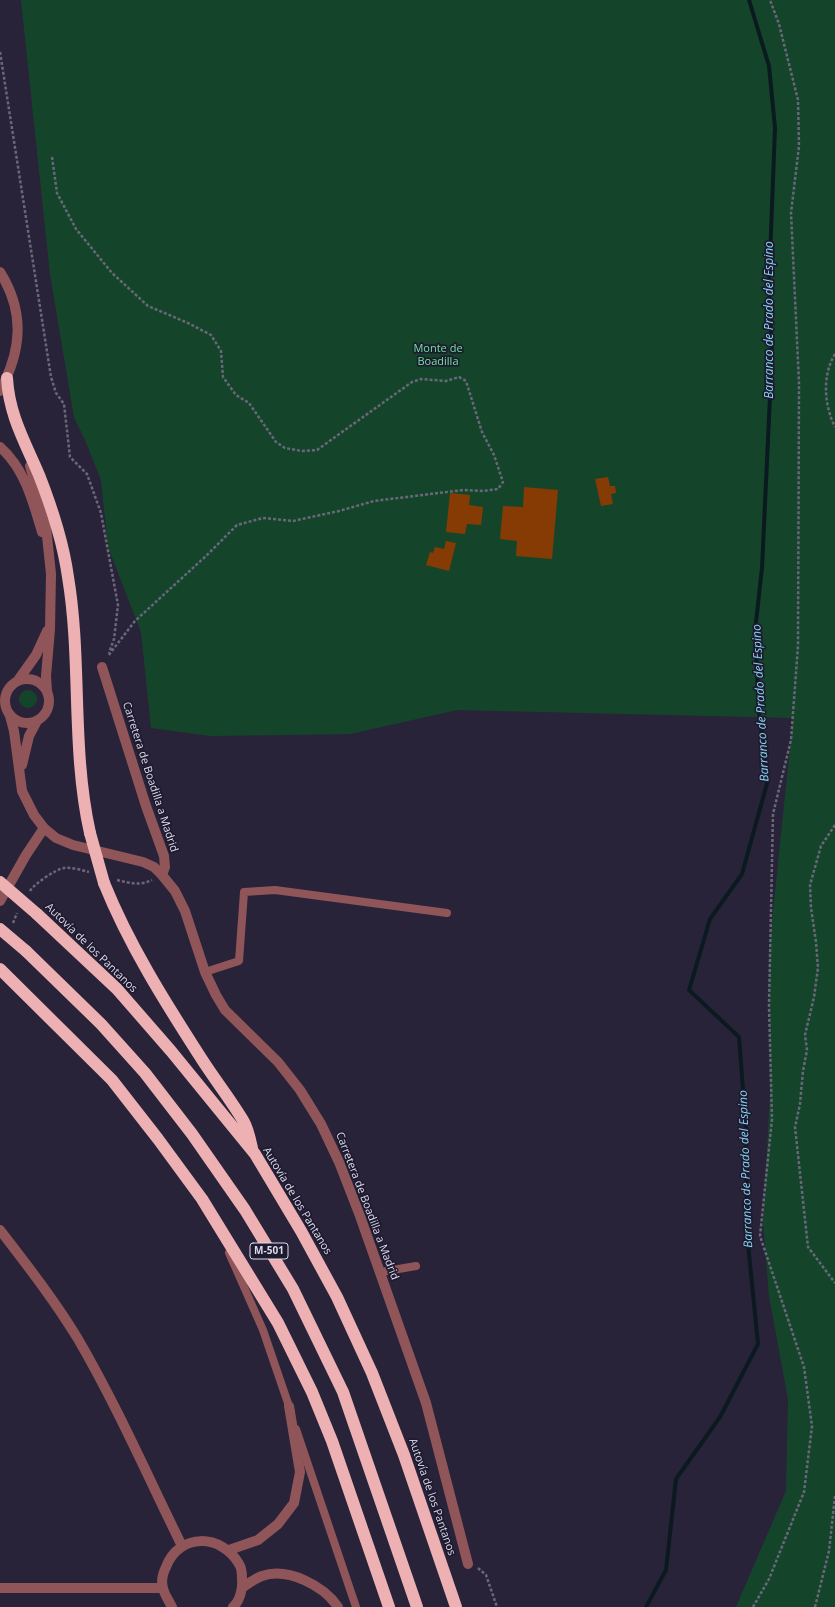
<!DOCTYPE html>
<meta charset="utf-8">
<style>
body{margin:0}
canvas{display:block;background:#282339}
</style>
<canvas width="835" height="1607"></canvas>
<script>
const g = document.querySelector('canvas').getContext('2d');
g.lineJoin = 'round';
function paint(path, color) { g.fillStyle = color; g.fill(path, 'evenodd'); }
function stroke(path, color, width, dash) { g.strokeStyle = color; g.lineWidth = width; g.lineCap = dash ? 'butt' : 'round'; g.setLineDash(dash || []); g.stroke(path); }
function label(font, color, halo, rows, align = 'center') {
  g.font = font + ' "Open Sans",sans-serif'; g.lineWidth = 3.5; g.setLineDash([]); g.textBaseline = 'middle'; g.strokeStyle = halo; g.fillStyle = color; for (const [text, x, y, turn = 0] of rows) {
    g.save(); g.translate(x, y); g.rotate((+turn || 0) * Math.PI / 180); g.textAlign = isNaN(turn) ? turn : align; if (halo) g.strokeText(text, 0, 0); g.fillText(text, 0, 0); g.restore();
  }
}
paint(new Path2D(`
 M21,0h814v1607h-99l50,-116 2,-92 -19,-103 -6,-74 7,-127 -1,-144 24,-233 -336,-8 -107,24 -139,2 -60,-8 -10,-96 -33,-85 -7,-67 -16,-40 -11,-23 -24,-143z
 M19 699a9 9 0 1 1 18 0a9 9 0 1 1-18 0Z`), '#14452a');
stroke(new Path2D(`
 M646,1607l20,-37 10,-91 44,-62 38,-73 -11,-110 -1,-105 -7,-92 -50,-47 21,-71 32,-45 26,-94 -9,-67 -4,-82 7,-63 10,-214 -3,-70 6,-156 -6,-62 -20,-66`), '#0b1a20', 4);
paint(new Path2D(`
 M608,477l2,9h5l1,7 -5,1 2,10 -12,2 -6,-27z
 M524,487l34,3 -6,69 -36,-3 1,-15 -17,-2 3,-33 20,1z
 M450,493l20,2 -1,10 14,2 -2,18 -14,-1 -2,10 -19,-2z
 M446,541l10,2 -7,28 -23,-6 4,-13 3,1 2,-6 9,2z`), '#853b03');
stroke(new Path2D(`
 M0,52l51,325 5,16 8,11 6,53 17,17 14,39 17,92 -4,34 -5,14
 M52,157l5,36 19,36 36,44 36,33 40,17 23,12 10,16 2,26 13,18 13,8 27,39 9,6 17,3 15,-1 95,-68 9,-3 25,2 13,-4 7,4 16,51 12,23 9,27 -5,7 -15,2 -20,-1 -89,11 -35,10 -46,10 -30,-3 -26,7 -31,31 -71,65 -27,35
 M835,354c-13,21 -11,51 0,73
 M835,825l-14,21 -11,39 1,23 5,34 2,26 -4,29 -9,38 2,15 -4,21 -3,33 -5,23 13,120 27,36
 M117,880c12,3 23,6 35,0
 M30,891c4,-7 26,-22 34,-23 8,-1 17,2 25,4
 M13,923l4,-10
 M478,1568l8,7 11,32
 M753,1607l16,-28 35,-87 8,-66 -8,-59 -44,-131 12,-117 -3,-113 4,-192 18,-74 7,-94 1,-263 -8,-170 8,-67 -1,-46 -19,-76 -9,-24
 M815,1607l14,-56 6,-55`), '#6a677a', 2.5, [3, 2]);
stroke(new Path2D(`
 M205,972l34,-11 5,-69 31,-2 172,23
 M229,1253l34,77 28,82
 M381,1272l35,-6
 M296,1429l60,178`), '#905559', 8);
stroke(new Path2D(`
 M0,447c25,22 33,55 42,85
 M30,466l15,51 6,57 -1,55 -4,47 1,15
 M102,667l44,139 18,50 1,11 -3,8
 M5 701a22 22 0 1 1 44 0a22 22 0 1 1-44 0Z
 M19,679l17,-24 11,-24
 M10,716l4,15 8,60 12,24 10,13 12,10 17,7 70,17 11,5 8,8 13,16 10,20 20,61 11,23 9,15 53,52 22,28 21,34 18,38 21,54 66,187 42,161
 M22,765l7,-29 8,-15
 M0,901l26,-46 18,-27
 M0,1230c27,35 55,71 78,109 39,67 70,138 104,207
 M229,1550l29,-10 20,-16 16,-21 6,-31 -11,-66
 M243,1587c6,-4 13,-9 19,-11 26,-9 62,10 76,31
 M0,1588h163
 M172,1607c-3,-6 -8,-13 -9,-19 -2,-7 0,-15 3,-21 13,-35 56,-33 73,-3 3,4 3,11 3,15 1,9 -2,22 -9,28`), '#905559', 10);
stroke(new Path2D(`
 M0,272c25,40 22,78 0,119`), '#905559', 10);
stroke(new Path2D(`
 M7,378c2,37 18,64 32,97 13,33 24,66 29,102 14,84 3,171 22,256
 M104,883c25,62 61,119 97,175 14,22 30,42 43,64 4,7 6,17 8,26
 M37,914l80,75 54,62 84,103 46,77 36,66 35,76 32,82 52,152
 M26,951l75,73 44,49 47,61 53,76 48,79 50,103 74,215
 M0,969l112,111 46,59 44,60 76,124 34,69 20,49 57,166`), '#edb1b4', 12);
stroke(new Path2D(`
 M90,833l14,50
 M0,882l37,32
 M0,929l26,22`), '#edb1b4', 12);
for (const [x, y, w] of [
 [269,1251,38]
]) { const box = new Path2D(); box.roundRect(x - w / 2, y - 8, w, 16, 3); g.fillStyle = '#1e1a2f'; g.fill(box); stroke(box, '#dddbea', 1); }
label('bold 10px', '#dddbea', null, [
 ["M-501",269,1251]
]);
label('11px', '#70e59f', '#1e1a2f', [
 ["Monte de",438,349],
 ["Boadilla",438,362]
]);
label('11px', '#dddbea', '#1e1a2f', [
 ["Carretera de Boadilla a Madrid",150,777,72],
 ["Autovía de los Pantanos",91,948,44],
 ["Autovía de los Pantanos",297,1201,59],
 ["Carretera de Boadilla a Madrid",367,1206,69],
 ["Autovía de los Pantanos",432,1497,71]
]);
label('italic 12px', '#87d5f4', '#1e1a2f', [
 ["Barranco de Prado del Espino",770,320,-90],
 ["Barranco de Prado del Espino",761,703,-93],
 ["Barranco de Prado del Espino",746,1169,-92]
]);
</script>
